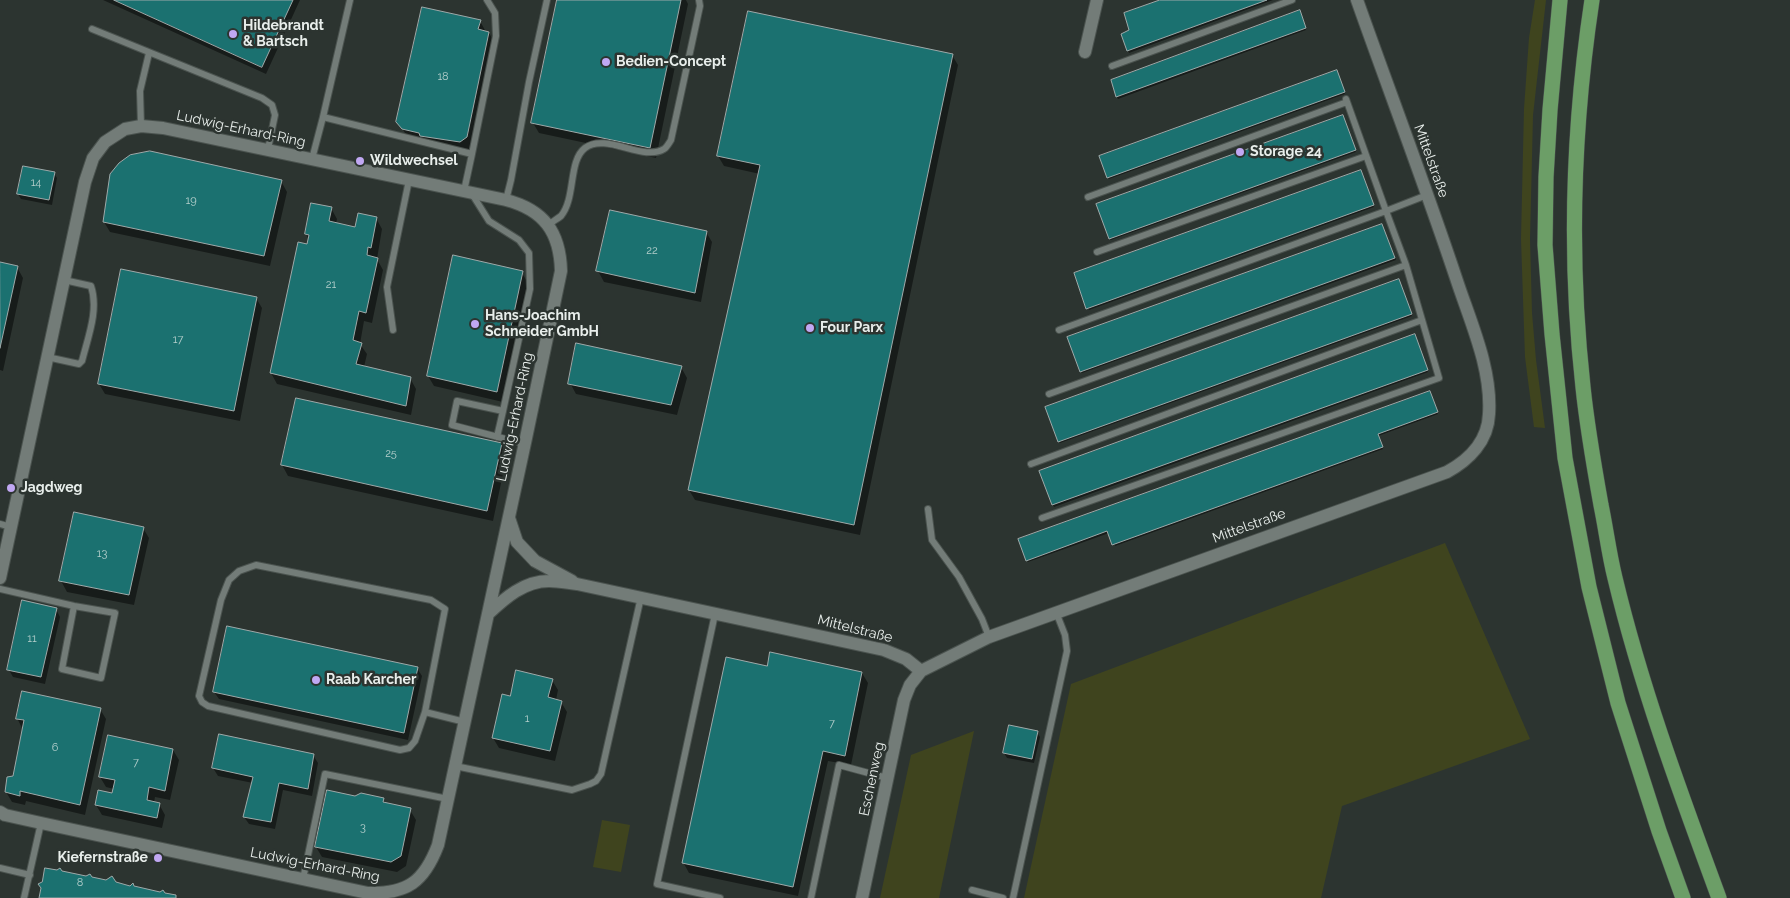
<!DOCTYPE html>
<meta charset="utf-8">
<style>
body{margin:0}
canvas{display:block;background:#2c3430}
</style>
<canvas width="1790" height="898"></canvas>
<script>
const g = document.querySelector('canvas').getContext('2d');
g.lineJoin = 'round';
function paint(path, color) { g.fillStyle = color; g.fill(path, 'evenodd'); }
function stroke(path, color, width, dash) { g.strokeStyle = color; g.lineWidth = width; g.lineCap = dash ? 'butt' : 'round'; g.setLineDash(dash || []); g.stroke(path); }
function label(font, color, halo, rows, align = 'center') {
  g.font = font + ' Raleway,sans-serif'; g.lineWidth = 5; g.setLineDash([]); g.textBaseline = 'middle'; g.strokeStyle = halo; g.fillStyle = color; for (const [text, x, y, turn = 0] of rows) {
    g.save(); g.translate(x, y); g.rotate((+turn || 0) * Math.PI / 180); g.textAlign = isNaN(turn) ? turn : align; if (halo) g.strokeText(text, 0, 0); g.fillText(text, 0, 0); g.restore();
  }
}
paint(new Path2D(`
 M1535,0h11l-13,115 -3,124 2,74 4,47 9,68 -11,-1 -9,-70 -4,-118 3,-130 5,-71z
 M1445,543l85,196 -188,67 -21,92h-297l47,-214z
 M974,731l-35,167h-59l31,-143z
 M602,820l28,5 -9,47 -28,-5z`), '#3f441e');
paint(new Path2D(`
 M103,0h197l-34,74z
 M558,0h128l2,4 -32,154 -117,-25 -6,-10z
 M1164,0h109l-144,53 -6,-18 7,-4z
 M1300,14l6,16 -188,69 -1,-2 -5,-16z
 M480,21l6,11 3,1 6,10 -22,104 -7,5 -57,-13 -11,-17z
 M952,55l6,10 -98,470 -165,-35 -6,-10 71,-316 -36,-8 -6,-10z
 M1338,74l7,20 -236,85 -1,-2z
 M1344,119l12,33 -245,88 -1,-1z
 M54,173l3,5 -5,27 -31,-6 -3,-5z
 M1362,173l12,34 -285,103 -1,-2z
 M281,181l6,11 -17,74 -160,-34 -6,-10z
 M331,208l6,11 -1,5 20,5 20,-11 6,11 -5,30 6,11 -11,53 -8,-2 -4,23 7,10 -3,13 46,11 6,11 -5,26 -134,-31 -6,-11 37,-127 1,-6 -3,-6z
 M1383,227l13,33 -314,113 -1,-2z
 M706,232l6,10 -11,60 -97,-20 -6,-11z
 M0,264l17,3 6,11 -20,93 -3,-1z
 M522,273l6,10 -25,119 -69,-16 -6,-10z
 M1400,283l12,33 -352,127 -1,-2z
 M256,298l6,10 -22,113 -135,-27 -6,-10z
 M1415,337l13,35 -374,135 -1,-2z
 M681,367l6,11 -10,37 -101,-21 -6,-11z
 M1431,395l7,19 -60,22 5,13 -268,97 -6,-13 -81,29 -1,-2z
 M297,400l204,44 6,11 -14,66 -205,-45 -6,-11z
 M143,528l6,10 -15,67 -67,-13 -6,-11z
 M56,609l4,8 -15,67 -32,-7 -4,-7z
 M768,667l94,6 6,10 -17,82 -23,-4 -30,135 -109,-23 -6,-11z
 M417,668l5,8 -14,64 -189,-41 -5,-7z
 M552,680l6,10 -2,10 5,2 6,10 -12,49 -56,-13 -6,-10 18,-41z
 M100,709l6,10 -21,96 -59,-14 -1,4 -13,-3 -6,-10 8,-14 9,-48 -6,-12z
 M1037,732l3,5 -6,26 -27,-5 -3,-5z
 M173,750l6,10 -9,40 -15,-3 -1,6 5,1 6,11 -3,13 -60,-13 -6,-10 17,-10 1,-6 -8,-2 -6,-10z
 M313,755l5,8 -6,33 -29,-6 -8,39 -26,-5 -5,-7 9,-34 -35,-7 -5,-8z
 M356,798l27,1 3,5 24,6 6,10 -10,46 -9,6 -75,-15 -6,-10z`), '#0007');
const building = new Path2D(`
 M114,0h179l-31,67z
 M557,0h124l-31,148 -119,-25z
 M1160,0h107l-140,51 -6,-17 8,-4 -5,-17z
 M422,7l59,13 -3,9 11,3 -22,105 -7,5 -40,-6 -1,-3 -17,-4 -6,-7z
 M1300,10l6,18 -190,69 -5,-17z
 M748,11l205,43 -99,471 -166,-35 72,-325 -43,-9z
 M1337,70l8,22 -238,86 -8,-22z
 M1343,115l13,35 -247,89 -13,-35z
 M150,151l132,29 -18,76 -161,-34 7,-48 9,-11 11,-8z
 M23,166l32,6 -6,28 -32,-6z
 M1361,170l13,35 -288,104 -12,-36z
 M311,203l21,4 -3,14 26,6 3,-14 19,4 -6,31 -3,-1 -1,8 11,3 -12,55 -7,-2 -6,29 9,3 -6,21 55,13 -5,29 -136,-33 28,-131 9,2 2,-9 -4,-1z
 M610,210l97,21 -12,62 -99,-22z
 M1382,224l13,34 -315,114 -13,-35z
 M453,255l70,16 -26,121 -70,-16z
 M0,262l18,4 -18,82z
 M121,269l136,28 -23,114 -136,-27z
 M1399,279l13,35 -354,128 -13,-35z
 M1415,334l13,36 -376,135 -13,-34z
 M576,343l106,23 -11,39 -103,-21z
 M1430,391l8,21 -60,22 5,13 -271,98 -5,-14 -81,30 -8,-22z
 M296,398l206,45 -15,68 -206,-46z
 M74,512l70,15 -15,68 -70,-14z
 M22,600l35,8 -16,69 -34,-7z
 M227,626l191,41 -14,66 -191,-41z
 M770,652l92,20 -17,84 -22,-5 -30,136 -111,-24 44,-206 41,9z
 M516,670l37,9 -5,18 14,4 -12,50 -58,-13 10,-44 8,2z
 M22,691l79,17 -21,97 -60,-14v5l-15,-4 2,-15 6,-1 11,-56 -8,-1z
 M1009,725l29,6 -6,28 -29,-6z
 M219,734l95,20 -6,35 -29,-6 -8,39 -28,-5 10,-40 -41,-9z
 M108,735l65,14 -8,42 -16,-4 -2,13 13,3 -3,15 -62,-13 3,-15 14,3 3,-13 -16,-3z
 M327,790l28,6 6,-3 23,5 -1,4 28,6 -10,48 -10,6 -76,-15z
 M45,868l12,2 3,-2 2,3 24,5 4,-2 2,3 14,3 6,-4 4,6 14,4 3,-3 1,3 26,6 3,-2 2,3 11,2v3h-137l2,-10 -3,-4 4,-2z`);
paint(building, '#1b7170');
stroke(building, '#9ea9a9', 1);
const service = new Path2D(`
 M92,29l170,69 10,7 3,10 -7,34
 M1112,66l180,-66
 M1346,99l40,112 41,-16
 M323,117l27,-117
 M141,126l-1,-35 9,-38
 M472,154l24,-118 -1,-23 -8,-13
 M312,159l11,-42 149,37 -8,37
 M472,194l17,27 30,19 10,13 1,36 -27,122
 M1088,197l259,-95
 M506,200l5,-20 18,-98 18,-82
 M548,225c4,-3 9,-6 13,-9 15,-18 7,-55 24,-68 21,-16 58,14 79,1 3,-2 5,-6 7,-9l29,-134 -1,-6
 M1097,252l269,-96
 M393,330l-6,-43 22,-107
 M47,357l32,7 3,-3c6,-24 17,-51 9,-75l-27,-6
 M1049,394l357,-129
 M497,437l6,-26 -46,-10 -5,24 73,19
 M1031,464l391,-144
 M928,509l4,31 27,37 23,42 7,18
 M1042,518l397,-140 -33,-113 -20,-54 -327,119
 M0,524l11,3
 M0,589l74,17 41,7 -14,65 -39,-9 12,-63
 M715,614l-58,270 63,14
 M425,712l-10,29 -6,7 -9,2 -192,-44 -6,-4 -3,-6 22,-96 8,-20 10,-9 17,-6 175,35 14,9 -20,103 40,10
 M455,766l117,24 18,-6 6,-3 5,-7 40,-177
 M0,868l30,7
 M303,879l22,-105 123,25
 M972,890l31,8
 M24,898l17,-75
 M811,898l28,-133 48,13
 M1013,898l54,-247 -2,-16 -9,-23`);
const minor = new Path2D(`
 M1085,52l12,-52
 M509,518l8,24 18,19 37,20
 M0,578l85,-396 8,-24 12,-16 20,-13 16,-3 22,2 343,72c38,10 54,32 55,71l-35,167 -88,407c-14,37 -31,49 -70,48l-327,-70 -36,-8 -5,-3
 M488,614c17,-16 36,-33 61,-33 9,0 19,2 28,3l307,66 22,9 15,12
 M862,898l42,-198 6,-15 11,-14 68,-34 458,-165c22,-12 41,-31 42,-58 3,-46 -19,-93 -33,-136 -31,-93 -66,-185 -99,-278`);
const trunk = new Path2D(`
 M1560,0l-10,110 -4,67 -1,68 7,89 13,124 24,129 29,116 41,128 24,67
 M1592,0c-19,126 -23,260 -9,387 4,39 11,79 18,118 5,24 8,49 14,73 26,109 65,214 104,320`);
stroke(service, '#4b534f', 8);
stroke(minor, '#4b534f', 14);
stroke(trunk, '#4b534f', 16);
stroke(service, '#737c78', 6);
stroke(minor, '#737c78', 12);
stroke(trunk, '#6c9e67', 15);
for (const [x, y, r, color] of [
 [233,34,5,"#c1a8f3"],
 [606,62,5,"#c1a8f3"],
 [1240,152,5,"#c1a8f3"],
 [360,161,5,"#c1a8f3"],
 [475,324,5,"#c1a8f3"],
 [810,328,5,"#c1a8f3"],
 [11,488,5,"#c1a8f3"],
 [316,680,5,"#c1a8f3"],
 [158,858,5,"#c1a8f3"]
]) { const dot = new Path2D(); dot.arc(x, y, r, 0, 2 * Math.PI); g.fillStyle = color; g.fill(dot); stroke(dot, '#2c3430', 2); }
label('11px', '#b5cfcc', null, [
 ["18",443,77],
 ["14",36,183],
 ["19",191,201],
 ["22",652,251],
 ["21",331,285],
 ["17",178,340],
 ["25",391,454],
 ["13",102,554],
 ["11",32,639],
 ["1",527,719],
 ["7",832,724],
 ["6",55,748],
 ["7",136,763],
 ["3",363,828],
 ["8",80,883]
]);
label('bold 14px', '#e8eeeb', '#2c3430', [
 ["Hildebrandt",243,26],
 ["& Bartsch",243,42],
 ["Bedien-Concept",616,62],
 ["Storage 24",1250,152],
 ["Wildwechsel",370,161],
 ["Hans-Joachim",485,316],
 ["Schneider GmbH",485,332],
 ["Four Parx",820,328],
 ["Jagdweg",21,488],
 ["Raab Karcher",326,680],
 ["Kiefernstraße",148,858,"right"]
], 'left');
label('14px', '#e8eeeb', '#2c3430', [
 ["Ludwig-Erhard-Ring",241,129,12],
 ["Mittelstraße",1431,161,70],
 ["Ludwig-Erhard-Ring",515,417,-78],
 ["Mittelstraße",1249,526,-20],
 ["Mittelstraße",855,629,14],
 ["Eschenweg",872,779,-78],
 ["Ludwig-Erhard-Ring",315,865,11]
]);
</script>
